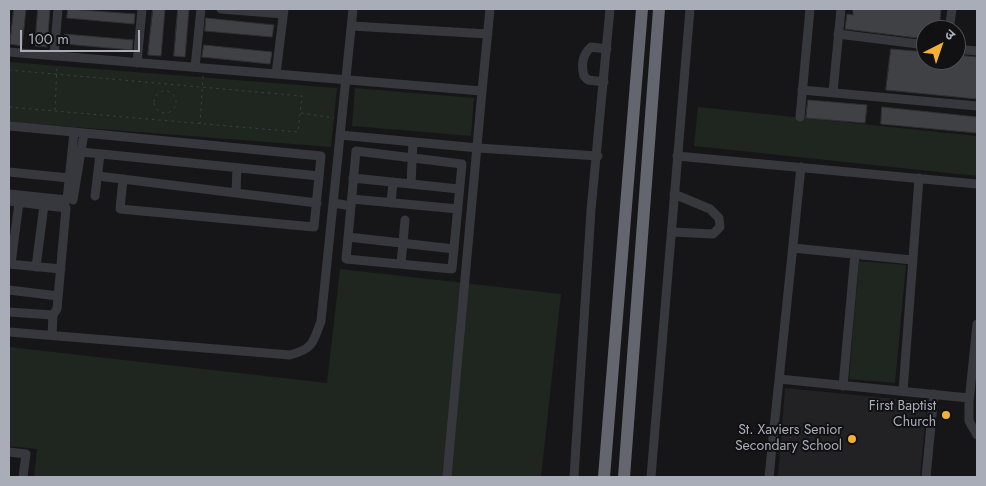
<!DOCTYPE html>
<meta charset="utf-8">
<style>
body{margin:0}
#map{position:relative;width:986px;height:486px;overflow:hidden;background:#161618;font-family:Jost,"Noto Sans Devanagari",sans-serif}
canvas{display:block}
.frame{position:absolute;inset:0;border:10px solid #a8adb8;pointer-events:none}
.north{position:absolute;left:916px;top:20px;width:50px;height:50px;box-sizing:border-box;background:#111113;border:1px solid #4d4f55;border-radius:50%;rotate:41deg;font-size:14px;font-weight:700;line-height:20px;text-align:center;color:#a8adb8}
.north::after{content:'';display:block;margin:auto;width:18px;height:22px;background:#f2b134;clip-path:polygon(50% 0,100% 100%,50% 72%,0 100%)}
.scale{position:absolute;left:20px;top:30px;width:120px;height:22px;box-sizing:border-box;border:2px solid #a8adb8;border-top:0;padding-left:6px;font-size:15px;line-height:18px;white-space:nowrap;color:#a8adb8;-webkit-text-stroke:4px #111113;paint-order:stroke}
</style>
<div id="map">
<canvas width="986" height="486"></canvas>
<div class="frame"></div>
<div class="north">उ</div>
<div class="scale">100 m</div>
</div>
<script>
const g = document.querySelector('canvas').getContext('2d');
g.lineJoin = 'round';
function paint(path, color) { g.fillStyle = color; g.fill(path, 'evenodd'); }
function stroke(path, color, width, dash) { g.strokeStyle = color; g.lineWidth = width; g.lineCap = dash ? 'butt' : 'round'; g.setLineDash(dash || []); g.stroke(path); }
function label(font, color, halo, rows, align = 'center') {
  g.font = font + ' Jost,sans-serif'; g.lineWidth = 4; g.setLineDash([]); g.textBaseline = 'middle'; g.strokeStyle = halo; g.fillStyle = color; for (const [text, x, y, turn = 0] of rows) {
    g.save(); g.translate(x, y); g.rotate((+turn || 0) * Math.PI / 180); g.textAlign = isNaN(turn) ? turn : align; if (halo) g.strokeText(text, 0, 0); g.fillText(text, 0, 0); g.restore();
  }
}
paint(new Path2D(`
 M785,388l142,14 -7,75h-142z`), '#222225');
paint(new Path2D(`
 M9,62l328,26 -6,59 -322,-25z
 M355,88l119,10 -3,38 -119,-10z
 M698,107l279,29v40l-283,-30z
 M859,261l47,4 -11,118 -46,-4z
 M340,269l221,25 -20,183h-507l3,-28 -28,-3v-99l318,36z`), '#1e261f');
const building = new Path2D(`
 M14,9h12l-4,37 -12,-2z
 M38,9h12l-3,38 -12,-1z
 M68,9l67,5 -1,10 -67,-6z
 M153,9h12l-4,47 -13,-1z
 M178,9h11l-4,48 -11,-1z
 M853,9h88l-2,21h-13v9l-81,-10 2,-15 6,1z
 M206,18l68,7 -2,12 -67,-6z
 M65,34l68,6 -1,10 -67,-6z
 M204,45l68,7 -2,12 -68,-7z
 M891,49l35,3v8h30v-5l21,2v42l-91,-9z
 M808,100l59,5 -2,18 -59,-5z
 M882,107l95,10v16l-96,-9z`);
paint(building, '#404145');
stroke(building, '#303034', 1);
stroke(new Path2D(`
 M9,70l293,26 -4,36 -289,-25
 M154 102a11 11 0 1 1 22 0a11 11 0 1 1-22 0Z
 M55,110l2,-45
 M301,113l33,5
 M200,124l3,-48`), '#3d3f44', 1, [2.5, 4]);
stroke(new Path2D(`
 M221,9l62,5
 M352,26l136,8
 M949,30l3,-21
 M838,34l88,11
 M956,49l21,2
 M9,52l473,39 -35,386
 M54,56l4,-47
 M137,63l5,-54
 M195,67l6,-58
 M276,74l8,-65
 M604,82l-16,-2 -4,-4c-3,-11 -2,-21 7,-29l16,2
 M802,90l175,16
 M482,91l8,-82
 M833,92l8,-83
 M800,117l10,-108
 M9,126l65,6
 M340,135l138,13 120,8
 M72,151l247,25
 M677,156l300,28
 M9,172l60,6
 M98,176l219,27
 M353,178l106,11
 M411,184l2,-42
 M236,192l1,-24
 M9,194l58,6 7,-68 247,24 -7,71 -194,-18 3,-30
 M95,196l5,-42
 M352,199l106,10
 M73,200l11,-67
 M9,201l57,7 -9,101 -4,6 -1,20
 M334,203l17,3 5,-55 106,13 -10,105 -106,-10 5,-53
 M391,203l2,-21
 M672,232l41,2 7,-7 -1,-9 -9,-9 -36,-15
 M348,237l106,12
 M793,248l119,12
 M9,264l52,5
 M11,264l8,-62
 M401,264l4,-44
 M36,267l8,-62
 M9,290l49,6
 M9,312l44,3
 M977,324l-8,78v19l8,14
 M9,332l281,23c23,-6 23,-12 31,-34l32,-312
 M779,379l190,19
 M843,386l12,-132
 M903,391l16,-213
 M9,452l17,2 -3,23
 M574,477l17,-267 19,-201
 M651,477l39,-468
 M769,477l32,-310
 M926,477l8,-83`), '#37383d', 9);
stroke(new Path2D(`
 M604,477l38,-468
 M624,477l35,-468`), '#63666e', 12);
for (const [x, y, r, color] of [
 [946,415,5,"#f2b134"],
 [852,439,5,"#f2b134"]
]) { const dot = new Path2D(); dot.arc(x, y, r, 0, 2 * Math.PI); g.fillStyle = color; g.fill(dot); stroke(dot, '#111113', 2); }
label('14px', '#a8adb8', '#111113', [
 ["First Baptist",936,407],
 ["Church",936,423],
 ["St. Xaviers Senior",842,431],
 ["Secondary School",842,447]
], 'right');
</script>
